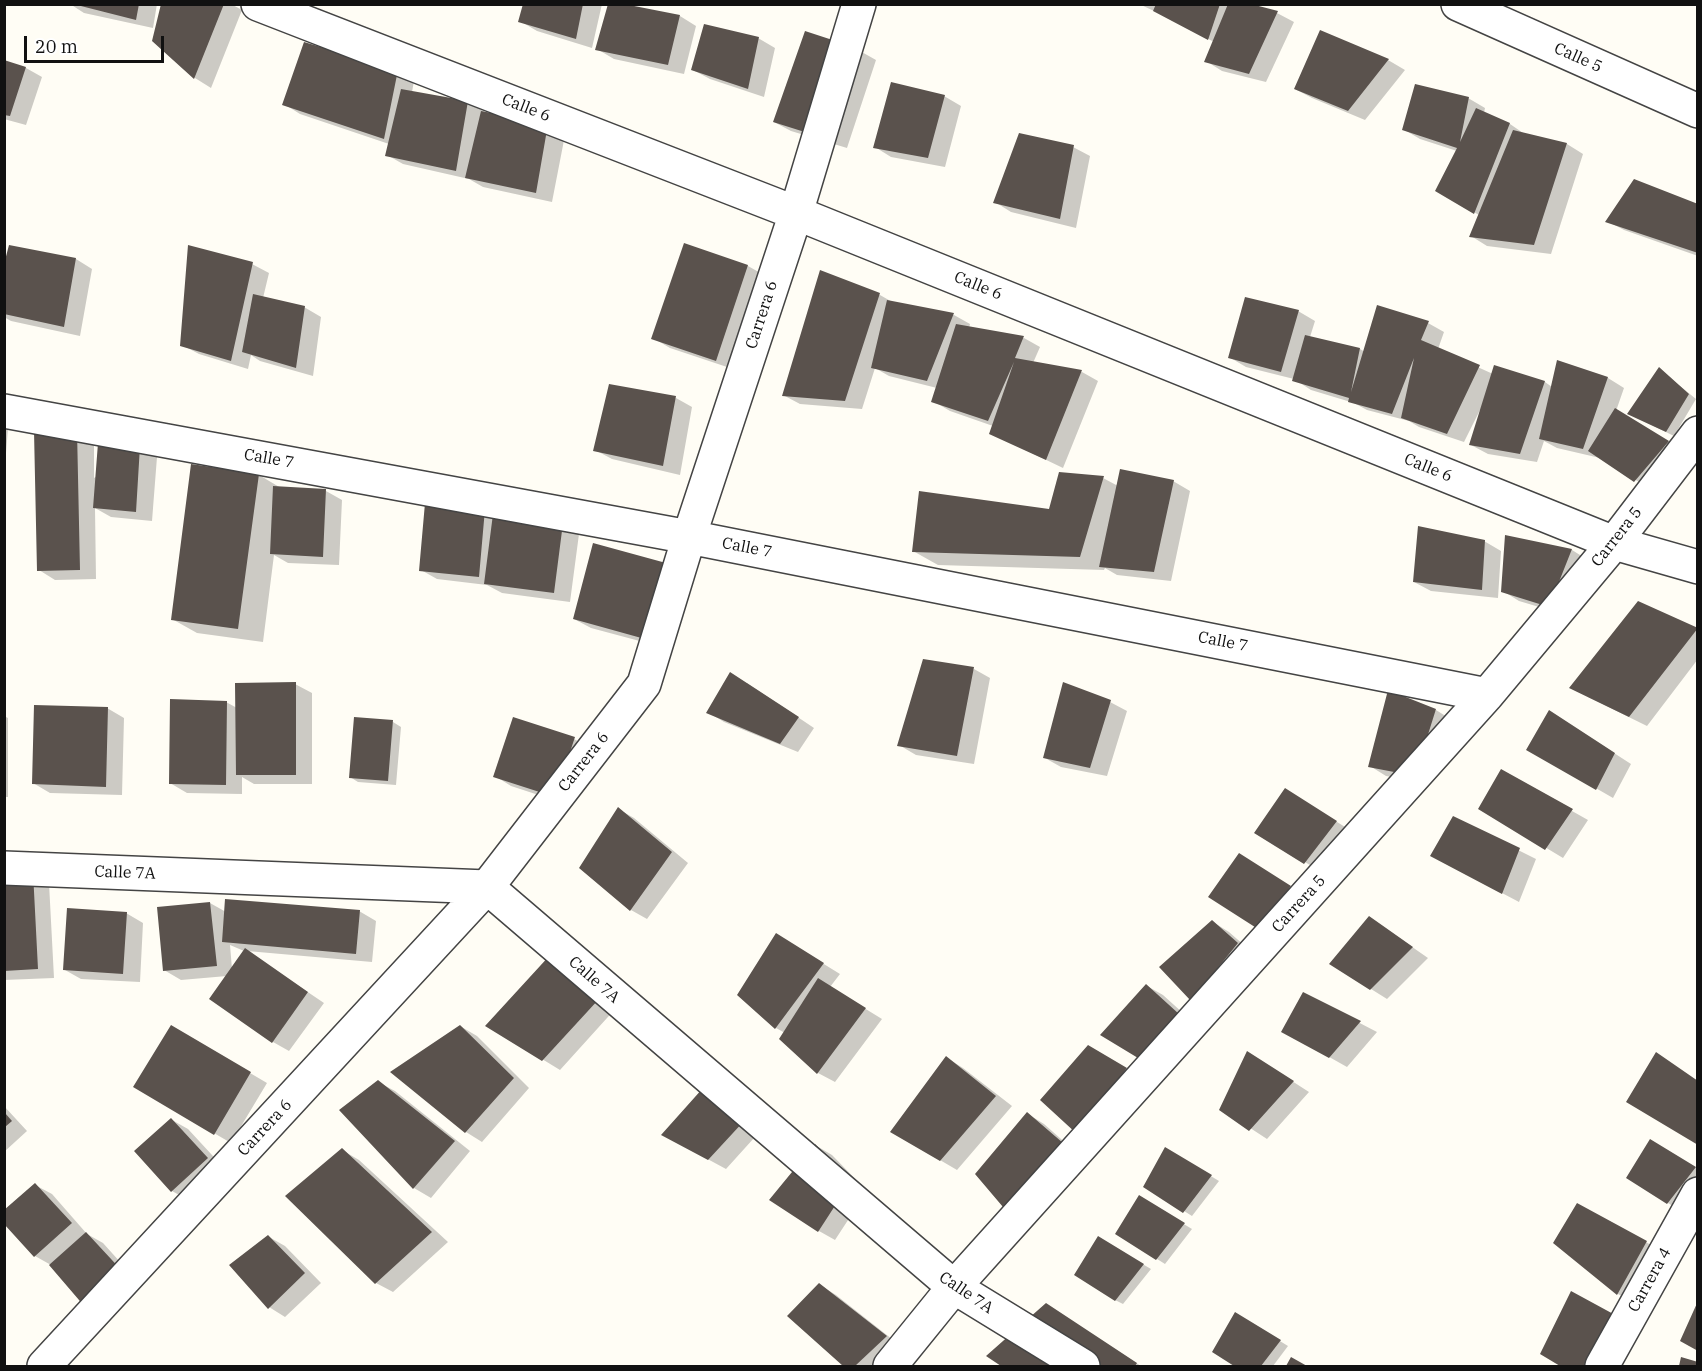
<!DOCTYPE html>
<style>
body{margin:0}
#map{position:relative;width:1702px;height:1371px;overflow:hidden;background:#fffdf5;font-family:"IBM Plex Serif",serif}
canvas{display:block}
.frame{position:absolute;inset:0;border:6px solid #111;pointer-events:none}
.scale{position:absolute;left:24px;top:36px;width:140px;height:27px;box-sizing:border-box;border:3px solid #111;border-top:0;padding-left:8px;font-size:18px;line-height:21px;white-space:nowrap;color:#111;-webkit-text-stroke:4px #fff;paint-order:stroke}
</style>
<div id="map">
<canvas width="1702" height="1371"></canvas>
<div class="frame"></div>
<div class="scale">20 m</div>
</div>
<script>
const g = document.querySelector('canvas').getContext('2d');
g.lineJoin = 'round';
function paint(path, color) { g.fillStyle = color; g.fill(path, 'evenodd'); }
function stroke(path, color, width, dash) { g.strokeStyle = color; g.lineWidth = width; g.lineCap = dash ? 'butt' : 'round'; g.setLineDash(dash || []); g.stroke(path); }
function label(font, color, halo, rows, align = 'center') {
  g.font = font + ' "IBM Plex Serif",serif'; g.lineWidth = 6; g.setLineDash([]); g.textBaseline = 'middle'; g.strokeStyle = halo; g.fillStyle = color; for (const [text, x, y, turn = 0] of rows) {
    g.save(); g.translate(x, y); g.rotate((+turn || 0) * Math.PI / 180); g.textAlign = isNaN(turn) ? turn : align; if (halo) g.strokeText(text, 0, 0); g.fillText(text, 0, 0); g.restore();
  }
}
paint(new Path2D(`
 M70,4h87l-4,24 -69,-15z
 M162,4h69l11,6 -31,78 -16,-10 -41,-38z
 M525,4h77l-10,44 -55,-17 -17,-10z
 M1139,4h106l32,9 17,9 -28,60 -44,-11 -16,-10 8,-19 -47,-25z
 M680,16l16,10 -12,48 -70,-15 -17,-10z
 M1321,32l67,28 17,10 -40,50 -53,-22 -17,-9z
 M758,38l17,10 -11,49 -54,-18 -17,-9z
 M305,44l109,37 -2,11 56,11 17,9 80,23 -13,67 -69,-15 -14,-8 -66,-15 -16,-9 2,-11 -89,-30 -16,-10z
 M860,51l16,9 -29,88 -56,-17 -17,-9z
 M4,62l22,6 16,9 -16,48 -22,-6z
 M944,96l17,10 -16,61 -54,-10 -16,-10z
 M1468,98l17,10 -1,5 26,11 16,11 41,9 16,10 -32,100 -64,-8 -16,-10 8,-21 -42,-24 20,-40 -37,-12 -17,-10z
 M1073,147l17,9 -14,72 -65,-16 -16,-10z
 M1698,206v50l-74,-26 -17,-9z
 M685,245l63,21 16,9 -31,94 -63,-21 -17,-10z
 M76,259l16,10 -12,67 -69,-15 -7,-4v-47z
 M252,264l17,9 -6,25 41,9 17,10 -8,59 -53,-15 -9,-6 -3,14 -49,-15 -17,-9z
 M821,272l59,23 14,8 60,12 16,9 -1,4 55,10 16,9 -7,16 49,9 16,9 -35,87 -73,-35 3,-7 -43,-15 -17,-10 4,-13 -48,-12 -14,-8 -13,41 -62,-5 -17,-9z
 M1298,311l17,10 -5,16 50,12 5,3 63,-29 16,9 -6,17 55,25 2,-7 50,15 7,5 56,-9 16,10 -8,23 69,40 -33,39 -52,-32 -43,-10 -13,-7 -7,21 -49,-8 -17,-9 11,-35h-2l-16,32 -45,-15 -10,-6 -42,-11 -13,-7 -43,-13 -17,-11 -48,-12 -17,-10z
 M1659,369l37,30 -22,37 -37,-18z
 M676,398l16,9 -12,68 -68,-16 -17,-9z
 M4,426l4,2 -4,50z
 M36,432l58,9v37l46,-31 17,10 -5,64 -41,-4 -16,-9 1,71 -41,1 -16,-10z
 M259,475l22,13 45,3 16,9 -3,65 -51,-2 -14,-8 -11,87 -66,-9 -25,-14z
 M1103,478l15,8 55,-5 17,10 -19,90 -54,-6 -12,-7 -1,2 -166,-5 -25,-14 137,-40z
 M427,505l135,19 17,10 -9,68 -68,-9 -15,-8 -50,-6 -16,-9z
 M1507,537l65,13 16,10 -22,55 -47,-14 -16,-10z
 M1484,541l17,10 -3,47 -67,-7 -17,-9z
 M594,545l68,102 -71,-19 -17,-9z
 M1698,629v30l-51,67 -59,-29z
 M974,669l16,9 -16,86 -58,-9 -17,-10z
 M747,683l67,45 -16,24 -74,-30 -16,-10z
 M295,684l17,9v91h-58l-12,-7v17l-55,-1 -17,-10 56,-81 11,6z
 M1110,702l17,9 -20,65 -46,-9 -16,-9z
 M107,708l17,10 -2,77 -72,-2 -17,-10z
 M1436,710l16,10 -21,64 -45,-8 -16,-10z
 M4,716l4,2v79h-4z
 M355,719l38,3 8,5 -5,58 -38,-3 -8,-5z
 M1566,722l65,42 -18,34 -85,-49z
 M574,739l17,9 -19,58 -61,-20 -16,-10z
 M1501,771l87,49 -25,38 -83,-50z
 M1302,800l51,32 -32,40 -16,-10z
 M618,809l16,9 54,45 -41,56 -16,-9z
 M1454,818l82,41 -17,43 -70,-37z
 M4,875l45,8 5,95 -50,2z
 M210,903l16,9 133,-1 17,10 -4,41 -125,-11 77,52 -35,48 -16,-9 -46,-66 -46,4 -17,-10zM230,945l14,6 -12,18z
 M126,913l17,10 -3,59 -59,-3 -16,-9z
 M1369,917l59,41 -41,41 -16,-10z
 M1213,922l16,10 24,21 -61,47z
 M562,944l64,53 -66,73 -72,-44z
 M793,945l47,29 -10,13 52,32 -47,63 -17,-9 -37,-34 4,-6 -9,-5 -37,-34z
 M1147,986l16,9 32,29 -56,33z
 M1304,994l73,38 -30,35 -64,-36z
 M460,1026l17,10 52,52 -47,54 -16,-10z
 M172,1027l95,56 -36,60 -96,-56z
 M947,1058l16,10 49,38 -55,64 -65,-38z
 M1264,1063l45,29 -42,47 -46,-30z
 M378,1082l17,9 75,60 -39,47 -17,-10 -72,-78z
 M4,1106l23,25 -23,21z
 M1028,1114l16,10 34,30 -58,61 -16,-9z
 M773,1117l-47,52 -63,-34z
 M172,1120l16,9 36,39 -36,32 -16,-9z
 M1650,1141l48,28v11l-22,28 -8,-5z
 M815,1145l17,10 35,36 -32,49 -16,-9z
 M1166,1149l53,32 -27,35 -8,-5z
 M342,1150l17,10 89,82 -55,50 -17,-9z
 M35,1185l17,9 35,40 16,9 36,40 -88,-18 -16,-9z
 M1139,1197l53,32 -27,35 -8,-5z
 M269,1237l16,9 36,37 -36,34 -16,-10z
 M1098,1238l53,31 -28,35 -8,-4z
 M1646,1242l16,10 -28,51 -16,-9 -63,-51z
 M820,1285l16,10 66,52 -21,19h-36l-56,-50z
 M1236,1314l52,32 -15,20h-36l-23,-15z
 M1063,1315l78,51h-138l-14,-10z`), '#0003');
paint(new Path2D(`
 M73,4h66l-3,16z
 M161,4h63l-30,75 -42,-38z
 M523,4h60l-7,35 -58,-17z
 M608,4h16l56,11 -12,50 -73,-15z
 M1156,4h64l-12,36 -55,-29z
 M1228,4h23l27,7 -29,63 -45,-12z
 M704,24l55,13 -11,52 -57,-19z
 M1320,30l69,29 -41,52 -54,-22z
 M805,31l55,18 -30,91 -57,-18z
 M304,42l94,28 -14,69 -102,-34z
 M4,60l22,7 -16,49 -6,-1z
 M891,82l54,13 -17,63 -55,-10z
 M1415,84l54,13 -9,45 16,-34 34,15 -36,91 -39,-23 22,-43 -55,-18z
 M401,89l67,12 -12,70 -71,-15z
 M481,111l67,13 -12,69 -71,-15z
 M1513,130l54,13 -33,102 -65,-8z
 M1019,133l55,12 -14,74 -67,-16z
 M1634,179l64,25v49l-93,-31z
 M684,243l64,22 -32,96 -65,-22z
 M9,245l67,13 -12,69 -60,-13v-50z
 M188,245l65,17 -22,99 -51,-15z
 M820,270l60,23 -35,108 -63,-5z
 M253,294l52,12 -9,62 -54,-16z
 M1245,297l54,13 -18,62 -53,-14z
 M887,300l67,13 -27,68 -56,-13z
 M1377,305l52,16 -8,19 59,25 -33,69 -46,-16 13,-60 -22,56 -44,-12 1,-4 -57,-17 13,-46 55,13 -9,44z
 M956,324l68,12 -9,22 67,12 -36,90 -57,-26 25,-72 -26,59 -57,-19z
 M1557,360l51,17 -25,72 -44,-10z
 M1494,365l51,16 -25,73 -51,-9z
 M1659,367l30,27 -23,38 -39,-18z
 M609,384l67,12 -13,70 -70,-15z
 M1615,408l54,33 -35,41 -46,-31z
 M77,430l3,140 -43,1 -3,-140z
 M98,443l42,3 -4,66 -43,-4z
 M191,464l68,10 -21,155 -67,-9z
 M1120,469l54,11 -20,92 -55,-5z
 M1059,472l45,4 -24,81 -168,-5 7,-61 130,18z
 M273,486l53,3 -3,68 -53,-3z
 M425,503l60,6 -6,68 -60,-6z
 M493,514l70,9 -9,70 -70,-9z
 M1418,526l67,14 -3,50 -69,-8z
 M1505,535l67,14 -23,58 -48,-15z
 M593,543l73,20 -21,76 -72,-20z
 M1638,601l60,27 -69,89 -60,-29z
 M923,659l51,8 -17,89 -60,-10z
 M730,672l69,45 -19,27 -74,-31z
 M296,682v93h-60l-1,-92z
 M1063,682l48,18 -21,68 -47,-10z
 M1388,690l48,19 -21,67 -47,-9z
 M170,699l57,2 -1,84 -57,-1z
 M34,705l74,2 -2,80 -74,-3z
 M1549,710l66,43 -19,37 -70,-40z
 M354,717l39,3 -5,61 -39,-3z
 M513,717l62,20 -20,60 -62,-20z
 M1501,769l72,40 -28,41 -67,-41z
 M1285,788l52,33 -33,43 -50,-31z
 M618,807l54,45 -42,59 -51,-43z
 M1453,816l67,32 -18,46 -72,-38z
 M1239,853l52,33 -33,43 -50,-32z
 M33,872l5,97 -34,2v-98z
 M225,899l135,11 -4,44 -134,-12z
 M210,902l7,64 -54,5 -6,-64z
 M67,908l60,4 -4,62 -60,-4z
 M1369,916l44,31 -43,43 -41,-26z
 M1212,920l26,23 -47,58 -32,-34z
 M776,933l48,30 -49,66 -38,-34z
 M562,942l48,45 -68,74 -57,-35z
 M245,948l63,44 -36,51 -63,-44z
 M818,978l48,30 -49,66 -38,-35z
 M1146,984l33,30 -41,44 -38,-23z
 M1303,992l58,29 -32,37 -48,-26z
 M171,1025l80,47 -37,63 -81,-48z
 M460,1025l54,53 -49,55 -75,-61z
 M1088,1045l39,23 -50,66 -37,-34z
 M1247,1051l47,30 -45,50 -30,-21z
 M1656,1052l42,29v64l-72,-43z
 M946,1056l50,40 -56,65 -50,-29z
 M720,1069l37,38 -49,53 -47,-25z
 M378,1080l77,61 -42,48 -74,-79z
 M1027,1112l36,31 -60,64 -28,-33z
 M5,1113l7,8 -7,6z
 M171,1118l37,40 -37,34 -37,-41z
 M1650,1139l46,28 -29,37 -41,-26z
 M815,1144l36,37 -33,51 -49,-32z
 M1165,1147l47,28 -29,38 -40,-26z
 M342,1148l90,84 -57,52 -90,-88z
 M35,1183l37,40 -38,34 -30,-33v-14z
 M1139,1195l46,28 -29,37 -41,-26z
 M1577,1203l70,38 -30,54 -64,-52z
 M86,1232l38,41 -39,34 -36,-42z
 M268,1235l37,38 -37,36 -39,-44z
 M1098,1236l46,28 -29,37 -41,-26z
 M819,1283l68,53 -32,30h-12l-56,-50z
 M1571,1291l46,25 -29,50h-28l-20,-12z
 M1698,1301v50l-18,-10z
 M1046,1303l91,60 -2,3h-134l-15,-10z
 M1235,1312l46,28 -20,26h-27l-22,-14z
 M1291,1357l16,9h-21z
 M1681,1357l17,5v4h-19z`), '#5a524d');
const street = new Path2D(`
 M258,4l538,209 818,330 84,24
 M1458,4l240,107
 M4,411l685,126 798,158
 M4,868l483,19 467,400 129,79
 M44,1366l443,-479 157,-203 45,-147 107,-324 63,-209
 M890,1366l64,-79 533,-592 127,-152 84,-110
 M1602,1366l96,-172`);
stroke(street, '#444', 36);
stroke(street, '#fff', 33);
label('16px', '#111', '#fff', [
 ["Calle 5",1578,58,24],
 ["Calle 6",526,108,21],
 ["Calle 6",978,286,22],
 ["Carrera 6",762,315,-72],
 ["Calle 7",269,459,10],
 ["Calle 6",1428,468,22],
 ["Carrera 5",1617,537,-52],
 ["Calle 7",747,548,11],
 ["Calle 7",1223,642,11],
 ["Carrera 6",584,762,-52],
 ["Calle 7A",125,873,2],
 ["Carrera 5",1299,904,-48],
 ["Calle 7A",594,980,41],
 ["Carrera 6",265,1128,-47],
 ["Carrera 4",1650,1280,-61],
 ["Calle 7A",966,1293,34]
]);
</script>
